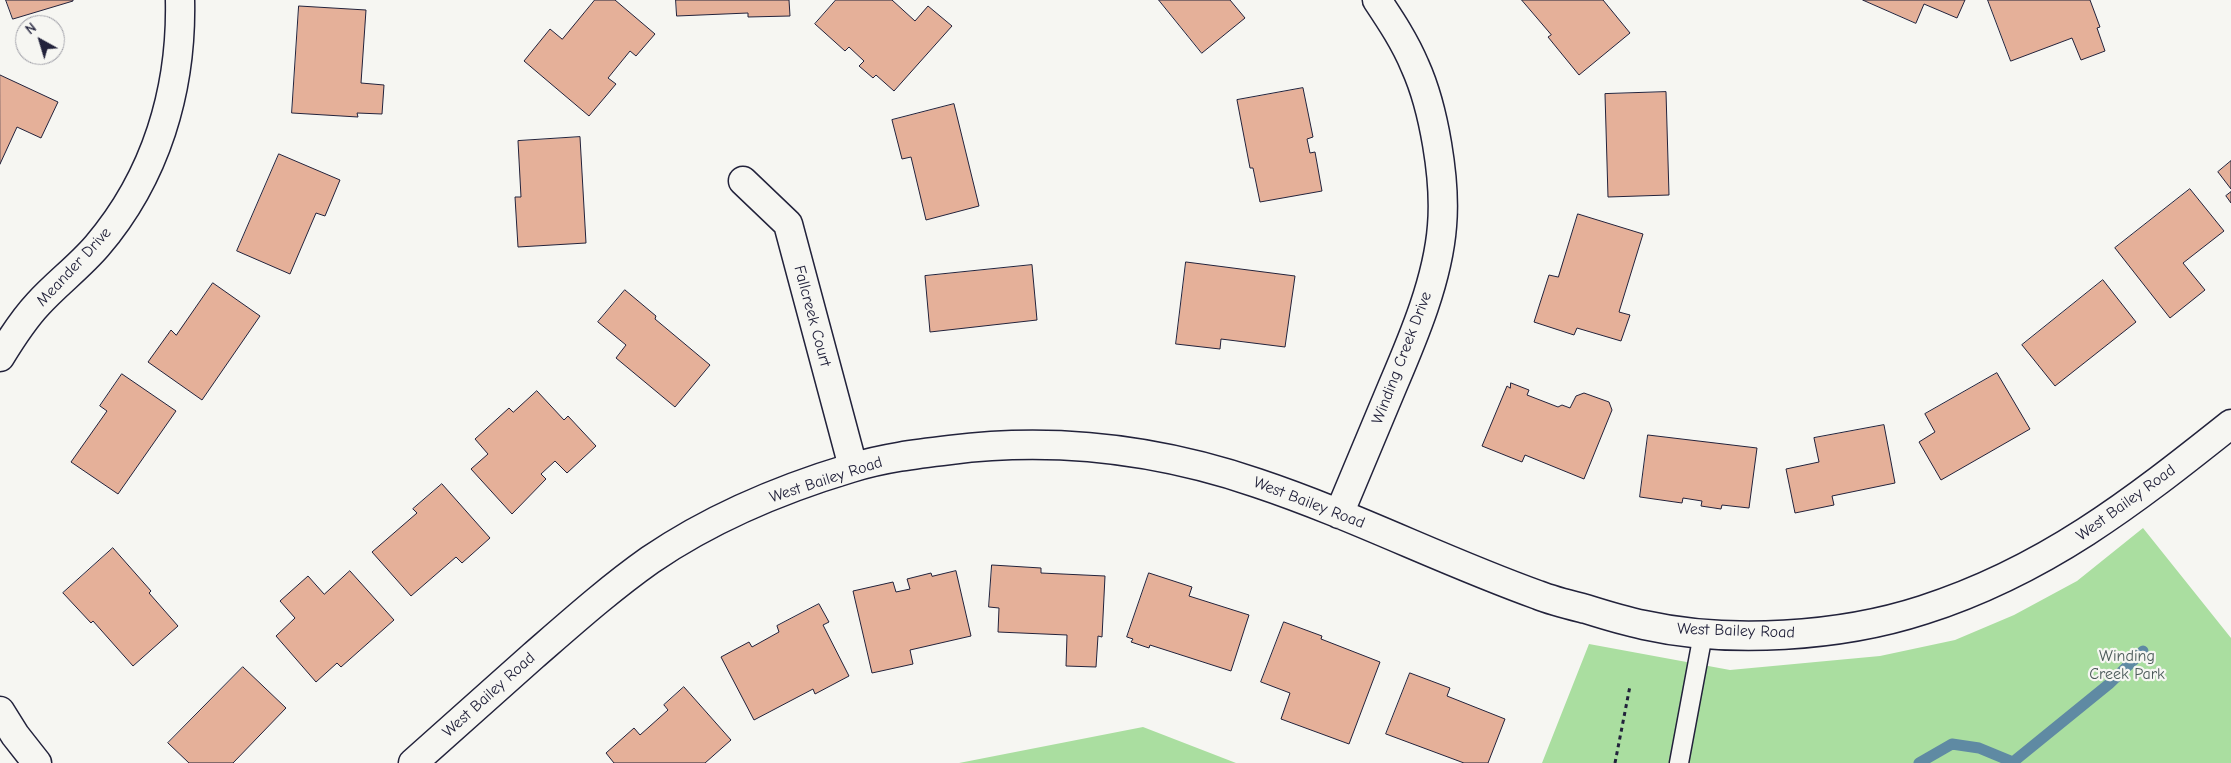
<!DOCTYPE html>
<style>
body{margin:0}
#map{position:relative;width:2231px;height:763px;overflow:hidden;background:#f6f6f2;font-family:"Comic Neue",sans-serif}
canvas{display:block}
.north{position:absolute;left:15px;top:15px;width:50px;height:50px;box-sizing:border-box;background:#f6f6f2;border:1px solid #a1a1a9;border-radius:50%;rotate:321deg;font-size:14px;font-weight:700;line-height:20px;text-align:center;color:#22223b}
.north::after{content:'';display:block;margin:auto;width:18px;height:22px;background:#22223b;clip-path:polygon(50% 0,100% 100%,50% 72%,0 100%)}
</style>
<div id="map">
<canvas width="2231" height="763"></canvas>
<div class="north">N</div>
</div>
<script>
const g = document.querySelector('canvas').getContext('2d');
g.lineJoin = 'round';
function paint(path, color) { g.fillStyle = color; g.fill(path, 'evenodd'); }
function stroke(path, color, width, dash) { g.strokeStyle = color; g.lineWidth = width; g.lineCap = dash ? 'butt' : 'round'; g.setLineDash(dash || []); g.stroke(path); }
function label(font, color, halo, rows, align = 'center') {
  g.font = font + ' "Comic Neue",sans-serif'; g.lineWidth = 4.5; g.setLineDash([]); g.textBaseline = 'middle'; g.strokeStyle = halo; g.fillStyle = color; for (const [text, x, y, turn = 0] of rows) {
    g.save(); g.translate(x, y); g.rotate((+turn || 0) * Math.PI / 180); g.textAlign = isNaN(turn) ? turn : align; if (halo) g.strokeText(text, 0, 0); g.fillText(text, 0, 0); g.restore();
  }
}
paint(new Path2D(`
 M2143,528l88,110v125h-689l47,-119 141,26 150,-14 75,-16 59,-25 63,-34z
 M1143,727l93,36h-277z`), '#aadea0');
stroke(new Path2D(`
 M1919,763l33,-19 27,4 34,14 96,-78 34,-33`), '#5f8aa3', 11);
const building = new Path2D(`
 M6,0h67v1l-60,18z
 M595,0h20l40,34 -19,22 -6,-5 -22,27 8,6 -27,32 -65,-55 26,-32 12,10z
 M676,0h113l1,16 -42,1v-4l-71,3z
 M836,0h56l23,21 13,-15 24,20 -58,65 -18,-16 -3,3 -14,-12 5,-5 -15,-14 -4,4 -30,-27z
 M1159,0h71l15,18 -43,35z
 M1522,0h81l27,33 -51,42 -31,-38 3,-2z
 M1863,0h102l-8,18 -33,-14 -8,19z
 M1988,0h102l10,27 -3,1 8,23 -24,9 -9,-22 -61,23z
 M299,6l67,4 -5,73 23,2 -2,29 -25,-1 1,4 -66,-4z
 M0,75l58,27 -17,36 -24,-11 -17,37z
 M1303,88l10,49 -6,2 3,14 5,-1 7,39 -62,11 -7,-34h-3l-13,-68z
 M1666,92l3,103 -61,2 -3,-103z
 M954,104l25,102 -53,14 -15,-63 -9,2 -10,-39z
 M580,137l6,106 -68,4 -3,-50h6l-3,-56z
 M279,154l61,26 -15,36 -9,-3 -26,61 -53,-23z
 M2231,161v28l-13,-17z
 M2190,189l34,42 -41,32 22,27 -35,28 -55,-70z
 M2231,192v11l-5,-7z
 M1578,214l65,20 -24,78 11,3 -9,26 -44,-13 -3,7 -40,-13 15,-47 9,2z
 M1186,262l109,14 -10,71 -64,-8 -1,10 -44,-5z
 M1032,265l5,55 -107,12 -5,-56z
 M2103,280l33,42 -81,64 -33,-41z
 M213,283l47,33 -58,84 -54,-38 23,-32 5,5z
 M625,290l31,26 -1,3 55,46 -35,42 -59,-49 10,-13 -28,-23z
 M1997,373l33,56 -89,51 -22,-38 16,-10 -10,-18z
 M122,374l54,37 -58,83 -47,-32 36,-51 -7,-5z
 M1511,383l18,7 -2,5 31,12 4,-2 8,3 6,-12 8,-3 25,9 3,8 -28,69 -59,-24 -3,7 -40,-16 25,-60 3,2z
 M537,391l27,29 4,-4 28,30 -29,27 -12,-12 -14,13 5,5 -34,35 -41,-45 17,-15 -13,-15 34,-31 4,4z
 M1884,425l11,58 -63,13 2,9 -39,8 -9,-44 33,-7 -5,-24z
 M1648,435l109,13 -8,60 -27,-3 -1,4 -20,-3 1,-5 -19,-3 -1,5 -42,-6z
 M442,484l48,54 -28,25 -6,-6 -45,39 -39,-44 45,-39 -4,-4z
 M113,548l38,43 -2,2 29,33 -45,40 -40,-45 -2,2 -28,-30z
 M992,565l49,3v5l64,3 -3,61 -4,-1 -2,31 -30,-1 1,-31 -69,-3 1,-24 -10,-1z
 M350,571l44,49 -53,47 -4,-4 -21,19 -40,-46 19,-18 -15,-17 28,-25 16,18z
 M956,571l15,65 -61,14 3,14 -41,9 -19,-82 40,-9 3,10 14,-3 -3,-10 24,-6 1,3z
 M1149,573l43,14 -3,9 60,19 -18,56 -81,-26 -1,3 -18,-6 2,-3 -6,-2z
 M819,604l10,18 -6,3 26,51 -34,18 -2,-5 -59,31 -33,-63 28,-15 3,5 27,-15 -2,-6z
 M1284,622l38,14 -1,3 59,23 -31,82 -68,-25 9,-26 -29,-11z
 M243,667l43,41 -53,55h-44l-21,-20z
 M1410,673l40,15 -3,8 58,23 -17,44h-24l-78,-29z
 M684,687l47,53 -26,23h-91l-8,-10 28,-25 6,7 28,-25 -4,-5z`);
paint(building, '#e5b099');
stroke(building, '#22223b', 1);
const service = new Path2D(`
 M1679,763l24,-129`);
const minor = new Path2D(`
 M743,181l45,43 65,243
 M0,357c11,-18 23,-37 38,-53 18,-20 41,-37 59,-58 59,-69 85,-156 83,-246
 M1339,514c18,-43 36,-86 54,-129 21,-49 45,-106 49,-159 4,-46 -8,-118 -27,-160 -10,-24 -24,-45 -38,-66
 M0,711l15,24 22,28
 M413,763c40,-36 80,-71 120,-107 38,-33 76,-67 117,-96 60,-41 131,-71 201,-92 32,-10 65,-14 99,-18 104,-13 207,-1 307,33 96,32 186,78 281,112 15,6 32,10 48,14 19,6 39,12 58,16 85,19 196,12 279,-15 122,-39 210,-108 308,-186`);
stroke(service, '#22223b', 21);
stroke(minor, '#22223b', 31);
stroke(new Path2D(`
 M1615,763l15,-77`), '#22223b', 3, [4, 4]);
stroke(service, '#f6f6f2', 18);
stroke(minor, '#f6f6f2', 28);
label('16px', '#22223b', '#f6f6f2', [
 ["Meander Drive",74,267,-47],
 ["Fallcreek Court",812,316,75],
 ["Winding Creek Drive",1402,358,-69],
 ["West Bailey Road",826,480,-18],
 ["West Bailey Road",1309,503,21],
 ["West Bailey Road",2126,503,-36],
 ["West Bailey Road",1736,631,2],
 ["West Bailey Road",489,695,-42]
]);
label('16px', '#4b5a59', '#f6f6f2', [
 ["Winding",2127,656],
 ["Creek Park",2127,674]
]);
</script>
